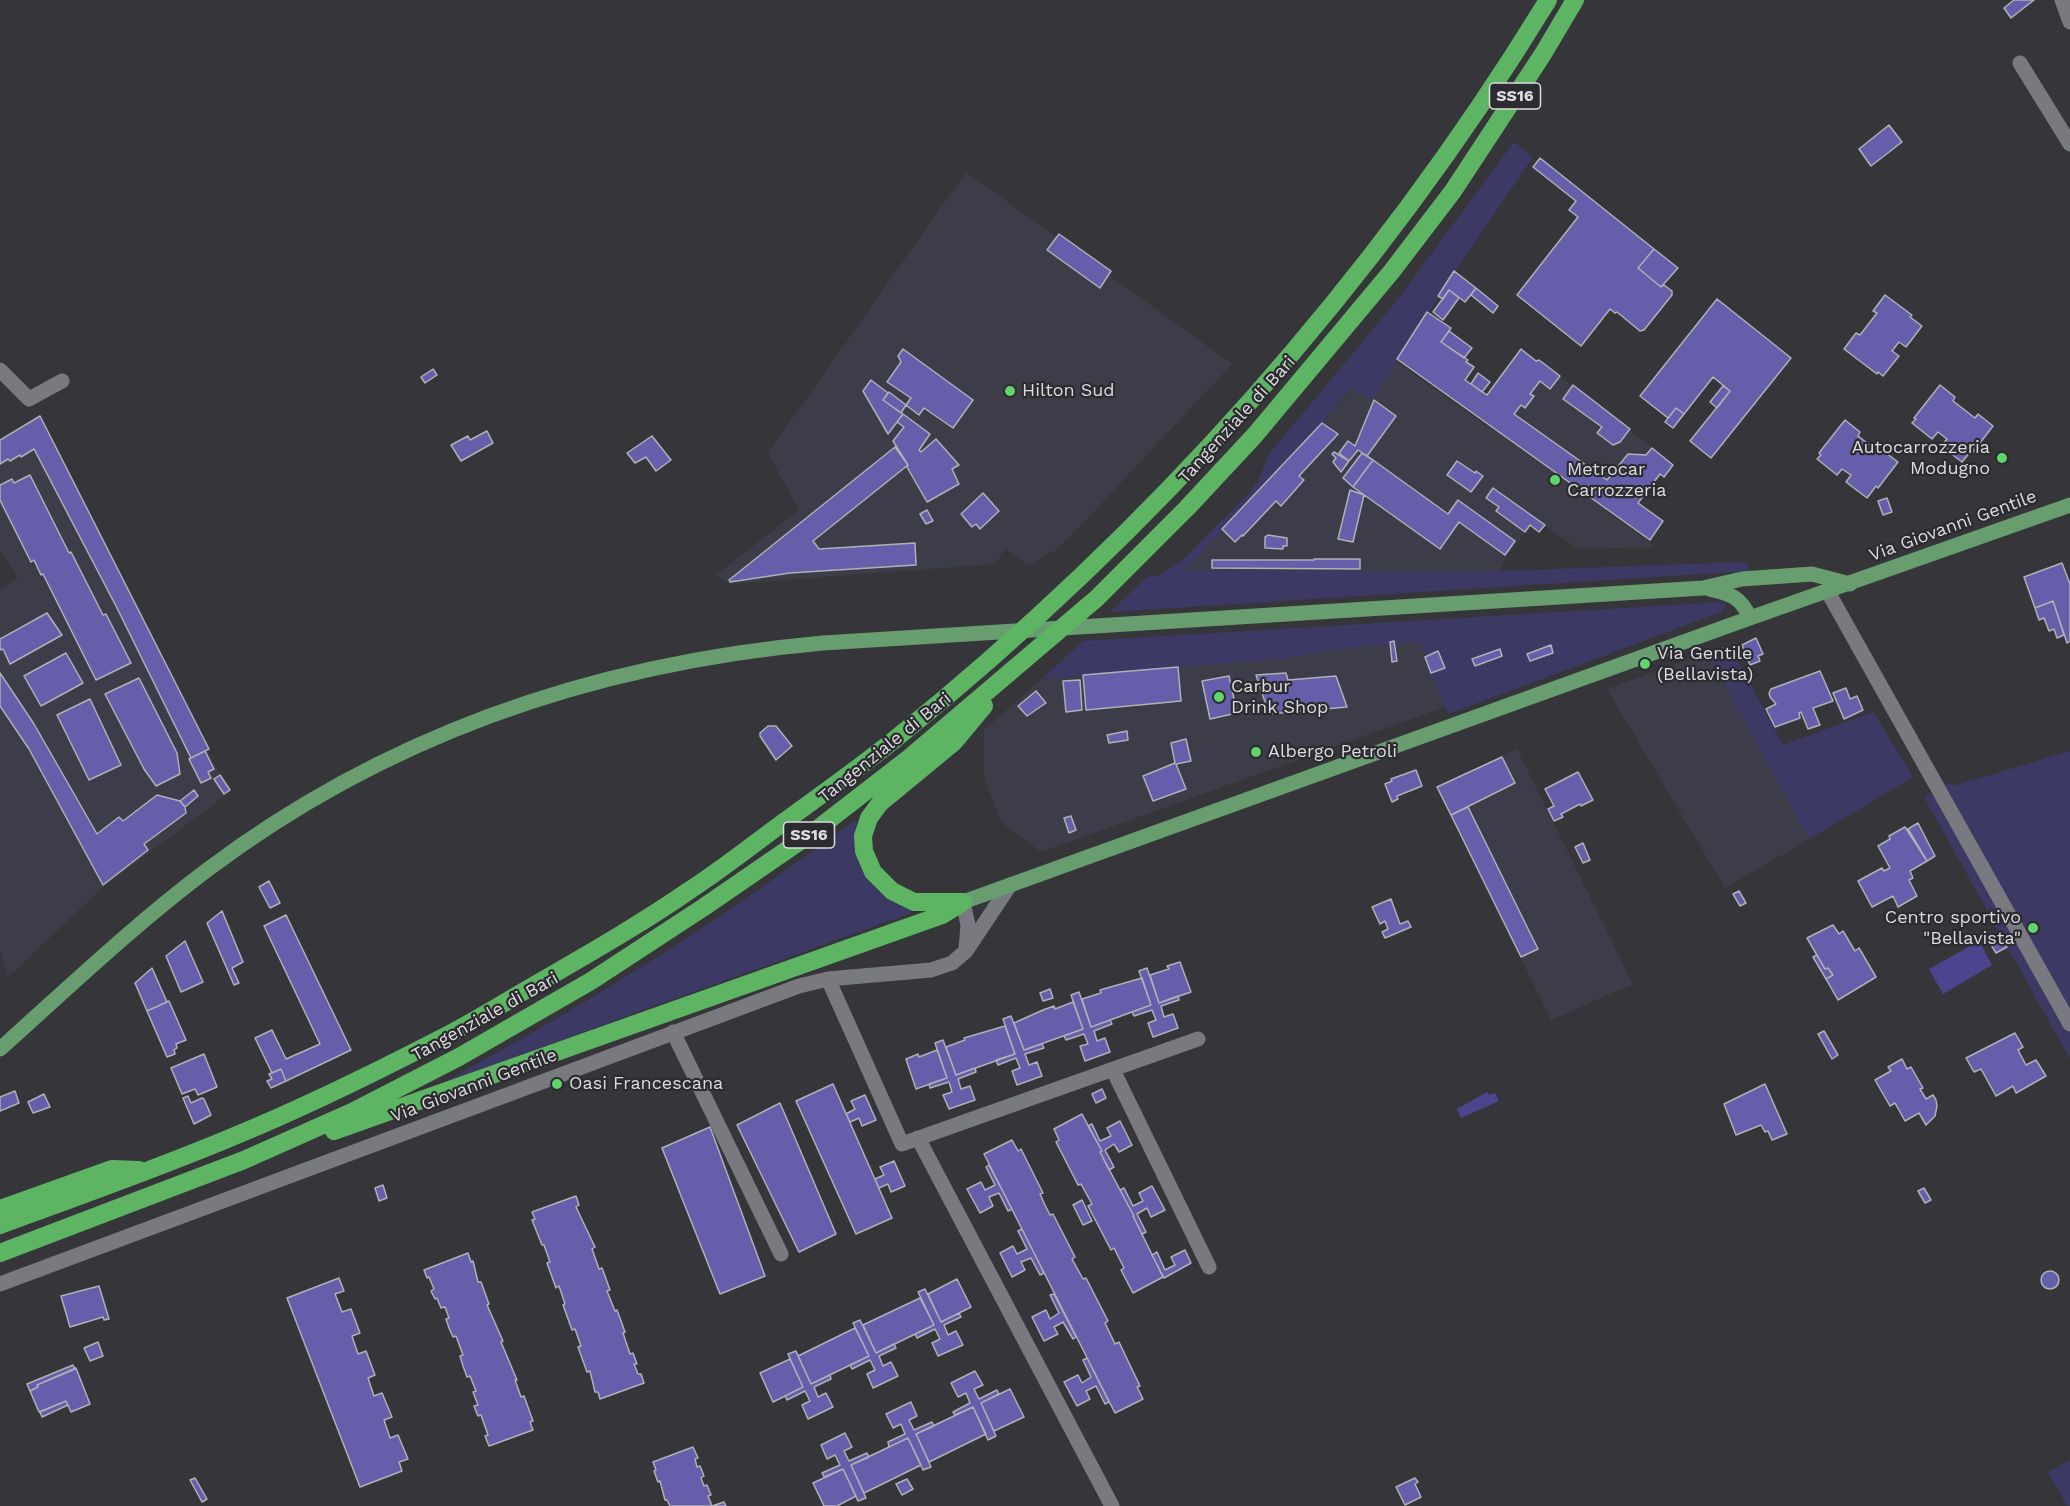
<!DOCTYPE html>
<style>
body{margin:0}
canvas{display:block;background:#35353a}
</style>
<canvas width="2070" height="1506"></canvas>
<script>
const g = document.querySelector('canvas').getContext('2d');
g.lineJoin = 'round';
function paint(path, color) { g.fillStyle = color; g.fill(path, 'evenodd'); }
function stroke(path, color, width, dash) { g.strokeStyle = color; g.lineWidth = width; g.lineCap = dash ? 'butt' : 'round'; g.setLineDash(dash || []); g.stroke(path); }
function label(font, color, halo, rows, align = 'center') {
  g.font = font + ' "Work Sans",sans-serif'; g.lineWidth = 4.5; g.setLineDash([]); g.textBaseline = 'middle'; g.strokeStyle = halo; g.fillStyle = color; for (const [text, x, y, turn = 0] of rows) {
    g.save(); g.translate(x, y); g.rotate((+turn || 0) * Math.PI / 180); g.textAlign = isNaN(turn) ? turn : align; if (halo) g.strokeText(text, 0, 0); g.fillText(text, 0, 0); g.restore();
  }
}
paint(new Path2D(`
 M966,172l266,192 -162,173 -16,14 -25,14 -24,-16 -10,15 -265,20 -14,-9 83,-65 -31,-57z
 M1539,360l113,88 -46,63 50,36 -78,2 -33,-23 -6,6 -9,-6 -25,32 -5,13h-317l139,-148 30,-36 20,14 25,-39 91,65z
 M40,416l189,377 -127,95 -94,89 -8,-27v-361l18,-11 -18,-27v-110z
 M1419,642l26,65 -404,145 -41,-31 -16,-45v-46l58,-51 242,-21 83,-12z
 M1707,653l102,186 -84,49 -118,-199z
 M1517,749l116,235 -82,36 -114,-233z`), '#3d3d49');
paint(new Path2D(`
 M1514,142l19,15 -79,116 -82,128 -21,-14 -29,36 -138,148h316l247,-9 2,9 -639,41 37,-35 13,-2 24,-16 65,-66 9,-12 11,-27 129,-155z
 M1722,602l4,3 -5,7 -273,102 -29,-72 -52,4 -83,12 -242,21 41,-38z
 M1729,644l54,101 90,-33 40,65 -104,62 -102,-186z
 M2070,751v308l-146,-262 27,-15 3,4z
 M856,820c0,9 -1,19 0,29 3,29 27,52 54,61l1,3 -466,169c62,-35 125,-70 185,-108 78,-48 152,-100 226,-154z
 M2070,1460v46h-3l-19,-34z`), '#3d3965');
paint(new Path2D(`
 M1979,941l13,24 -49,29 -14,-25z
 M1487,1092l2,3 6,-2 4,8 -38,17 -4,-9z`), '#4d448e');
const building = new Path2D(`
 M2014,0h20l-23,18 -7,-10z
 M1889,125l13,17 -31,24 -12,-17z
 M1540,158l114,91 -16,19 23,19 3,-2 8,6v4l-28,35 -4,1 -23,-19 -2,1 -5,-4 -29,37 -64,-51 61,-78 -9,-7 7,-9 -43,-34z
 M1059,234l52,37 -11,17 -53,-38z
 M1654,249l24,19 -17,19 -23,-19z
 M1454,271l22,17 -11,14 -16,-12 -6,9 -5,-3z
 M1476,288l22,18 -5,7 -22,-18z
 M1449,290l10,8 -16,22 -10,-8z
 M1885,295l27,20 -2,2 12,9 -16,21 -7,-5 -7,9 7,5 -16,20 -5,-4 -1,2 -33,-25 12,-16 4,2 17,-22 -4,-2z
 M1717,299l74,59 -80,100 -21,-17 40,-50 -17,-14 -29,37 -8,-6 -8,10 -28,-22z
 M1427,312l24,16 -10,14 27,18 -2,2 8,5 -9,13 22,15 34,-46 15,12 3,-1 21,16 -10,13 -10,-8 -10,13 4,2 -9,12 -4,-3 -7,9 93,66 21,-26 18,1 6,-7 21,17 -9,12 -4,-3 -22,29 25,18 -13,19 -253,-181z
 M1449,331l23,17 -8,10 -23,-16z
 M903,349l70,51 -20,28 -29,-20 -5,7 -13,-10 5,-7 -24,-16 14,-20 -3,-6z
 M433,369l4,6 -12,8 -4,-6z
 M1478,373l12,9 -8,10 -11,-8z
 M871,380l17,13 -5,7 20,14 -15,20 -25,-43z
 M1573,385l57,44 -10,13 -7,3 -16,-12 5,-6 -39,-28z
 M1940,385l15,12 -2,4 22,17 3,-4 15,12 -20,26 -2,-1 -9,11 -21,-16 6,-7 -9,-7 -6,7 -20,-16 4,-4 -2,-1z
 M1723,386l7,5 -13,17 -7,-6z
 M889,392l17,13 -5,8 -18,-13z
 M1374,400l22,16 -29,40 -9,-6 -9,11 -10,-8 9,-12 7,5z
 M1676,408l8,6 -11,14 -8,-6z
 M903,414l27,20 -11,16 2,2 15,-13 23,26 -7,4 7,15 -32,18 -20,-35 1,-2 -15,-24 11,-14 -7,-5z
 M40,416l169,333 -18,9 -74,-150 -83,-159 -13,8 -1,-2 -10,6 -2,-2 -8,5v-24z
 M1845,420l15,12 -2,4 22,17 2,-3 16,12 -20,26 -2,-2 -9,12 -21,-16 5,-7 -9,-6 -5,6 -20,-16 4,-4 -2,-2z
 M1322,423l16,11 -39,42 5,4 -23,26 -5,-5 -33,35 -1,-1 -7,7 -13,-13z
 M487,431l6,12 -32,18 -10,-16 17,-9 2,4z
 M652,436l19,24 -15,11 -10,-14 -11,6 -8,-10z
 M895,447l13,18 -95,76 6,8 96,-6 1,22 -126,8 -60,9 -1,-2z
 M1334,452l15,9 -8,11 -8,-10 3,-4 -4,-4z
 M1362,453l11,7 -20,27 -10,-9z
 M1373,460l75,54 10,-14 57,41 -10,14 -46,-33 -19,27 -87,-62z
 M1457,461l18,12 1,-2 7,5 -12,16 -24,-17z
 M30,475l39,78 2,-1 32,63 3,-1 25,49 -35,17 -53,-106 -2,1 -7,-15 -3,2 -31,-62v-15l12,-6 2,4z
 M1493,488l52,37 -6,7 -9,-7 -5,7 -29,-21 3,-4 -13,-9z
 M1350,490l14,5 -11,47 -15,-3z
 M983,493l16,18 -19,18 -4,-5 -4,3 -11,-13z
 M1887,498l5,14 -9,3 -5,-14z
 M927,510l6,11 -7,3 -6,-10z
 M1268,535l19,3v8h-4v3l-18,-1v-11z
 M1314,559h46v10l-148,-1v-8h102z
 M2062,563l8,21v57l-3,2 -14,-42 -18,7 -11,-31z
 M2053,601l11,34 -7,3 -3,-9 -5,2 -5,-13 -5,2 -4,-12z
 M47,613l15,22 -52,29 -7,-15 -3,1v-11z
 M1756,638l7,16 -5,2 2,5 -10,4 -8,-20z
 M1394,641l3,20 -5,1 -2,-20z
 M1551,645l2,8 -23,8 -3,-7z
 M1500,649l2,7 -27,10 -3,-7z
 M1438,651l7,17 -14,5 -6,-16z
 M66,653l17,30 -42,23 -17,-30z
 M1178,667l3,34 -95,9 -3,-35z
 M1820,671l13,30 -20,7 7,17 -12,4 -7,-17 -2,1 1,5 -25,9 -9,-18 10,-5 -6,-7 -1,-4 2,-4z
 M0,673l34,51 63,110 22,-17 4,4 34,-26 23,6 5,6 1,6 -42,31 4,6 -45,35 -74,-136 -29,-43z
 M1286,673l2,7 48,-4 11,31 -78,7 -13,-39z
 M1229,676l8,37 -27,6 -8,-38z
 M139,678l38,75 3,21 -24,12 -12,-17 -39,-75z
 M1080,680l2,30 -16,2 -3,-31z
 M1846,688l4,11 7,-3 6,14 -19,9 -11,-26z
 M1036,691l10,12 -19,13 -9,-10z
 M90,699l31,66 -32,15 -32,-65z
 M768,726h8l16,20 -16,14 -16,-24v-3z
 M1127,731l1,9 -19,3 -2,-8z
 M1186,739l5,22 -15,3 10,25 -33,12 -10,-25 32,-13 -4,-20z
 M205,751l9,18 -6,3 3,6 -10,5 -12,-24z
 M1502,757l13,26 -64,32 -14,-28z
 M1416,770l6,16 -25,10 1,3 -6,3 -7,-18 7,-3 -1,-2z
 M1578,772l15,28 -12,6 -1,-2 -19,10 2,3 -9,4 -6,-12 6,-3 -9,-17z
 M220,775l10,15 -6,4 -10,-15z
 M194,790l4,6 -13,11 -5,-6z
 M1468,807l70,142 -17,8 -70,-142z
 M1071,816l5,14 -7,3 -5,-15z
 M1918,823l17,33 -8,5 -19,-32z
 M1905,827l22,34 -17,10 3,7 -4,2 8,16 -19,11 -5,-11 -21,11 -14,-26 24,-13 2,3 6,-3 -12,-22 12,-7 -1,-3z
 M1583,843l7,17 -7,3 -8,-16z
 M269,881l11,22 -10,5 -11,-21z
 M1739,891l7,12 -6,3 -7,-12z
 M1391,899l9,25 8,-3 3,6 -26,11 -3,-6 6,-3 -3,-8 -5,3 -8,-17z
 M222,911l21,51 -11,6 7,15 -5,2 -27,-62z
 M286,915l65,135 -65,31 -5,-12 -9,4 -17,-35 17,-8 14,29 34,-15 -56,-118z
 M1833,925l6,9 4,-3 12,20 4,-3 17,29 -38,23 -12,-21 7,-4 -5,-7 -3,1 -18,-31z
 M2002,937l5,10 -11,6 -6,-10z
 M185,941l18,41 -22,10 -15,-36z
 M1817,955l8,14 3,-1 5,7 -7,4 -13,-22z
 M1180,962l11,30 -32,11 -9,-28 19,-6 -2,-3z
 M152,968l15,34 -20,9 -12,-28z
 M1147,968l12,35 19,-7 1,4 -18,6 3,11 9,-3 5,14 -25,9 -5,-14 8,-3 -4,-10 -18,6 -2,-4 19,-7 -12,-34z
 M1142,978l9,27 -60,22 -9,-28 19,-6 -1,-3z
 M1050,989l3,9 -10,3 -3,-8z
 M1079,992l12,35 19,-7 2,4 -18,7 3,10 8,-3 5,14 -25,9 -5,-15 8,-2 -4,-10 -18,6 -2,-4 19,-7 -12,-34z
 M169,1001l17,39 -10,4 1,4 -3,2 1,4 -8,3 -20,-46z
 M1073,1002l10,27 -59,21 -10,-27 29,-13 11,-4 1,3z
 M1011,1016l13,34 18,-6 2,4 -19,6 4,11 8,-3 5,14 -25,9 -5,-14 8,-3 -4,-10 -18,7 -2,-5 19,-6 -12,-35z
 M1005,1026l10,28 -59,21 -10,-28 19,-7 -1,-2z
 M1824,1031l14,24 -6,4 -14,-25z
 M2015,1033l8,14 -5,3 8,15 10,-5 10,16 -30,17 -3,-7 -17,10 -15,-27 -7,3 -8,-14z
 M943,1040l13,35 19,-7 1,4 -18,7 3,10 9,-3 5,14 -26,9 -6,-14 9,-3 -3,-10 -19,6 -1,-4 18,-6 -12,-35z
 M937,1050l10,28 -31,11 -10,-30 12,-5 1,3z
 M204,1054l13,33 -19,8 -3,-6 -13,5 -11,-26z
 M1902,1059l5,10 4,-2 12,21 -3,1 6,10 7,-4 3,5 1,6 -2,10 -9,9 -7,-12 -14,8 -10,-18 -5,3 -15,-26 16,-9 -3,-4z
 M281,1069l5,12 -15,7 -4,-7 5,-2 -3,-5z
 M833,1084l59,134 -36,16 -60,-133z
 M1765,1084l22,50 -15,6 -4,-9 -3,1 -4,-7 -25,10 -12,-31z
 M1102,1089l4,9 -10,5 -4,-9z
 M15,1091l4,12 -19,8v-14z
 M44,1094l6,13 -17,6 -5,-11z
 M865,1095l11,25 -14,6 -3,-8 -9,4 -4,-8 9,-5 -4,-8z
 M188,1096l3,7 11,-5 2,1 7,16 -17,9 -11,-26z
 M780,1103l56,131 -37,18 -62,-127z
 M1082,1114l20,37 -2,1 20,38 14,26h-1l30,61 -30,16 -12,-23 3,-2 -10,-20 -3,2 -23,-44 4,-2 -11,-20 -3,1 -22,-43 3,-2 -5,-11z
 M1120,1121l12,24 -13,7 -5,-8 -9,6 9,17 -5,3 -9,-18 2,-1 -14,-25 4,-2 8,17 11,-5 -4,-8z
 M710,1127l55,149 -45,18 -58,-146z
 M1012,1140l6,11 3,-2 22,44 -3,1 5,11 5,10 3,-1 22,43 -3,2 11,20 3,-1 22,43 -3,2 10,21 4,-2 21,44 -3,1 6,12 -28,14 -131,-259z
 M894,1161l11,25 -14,6 -3,-8 -9,4 -4,-9 9,-4 -4,-8z
 M989,1165l23,44 -4,2 -9,-18 -10,4 4,9 -13,7 -13,-24 14,-7 4,8 10,-5 -9,-18z
 M383,1185l4,13 -8,3 -4,-13z
 M1152,1186l13,24 -14,7 -4,-9 -10,6 9,18 -4,2 -9,-18h1l-14,-26 4,-2 9,18 10,-5 -4,-8z
 M1924,1188l7,12 -6,3 -7,-12z
 M576,1196l3,9 -3,2 19,40 -3,2 7,20 3,-1 8,22 -3,1 8,20 2,-1 8,22 -2,1 7,21 3,-1 4,11h-3l4,10h3l3,9 -44,16 -2,-7h-3l-5,-21 -3,1 -9,-25 3,-1 -6,-17 -3,1 -9,-25 2,-1 -6,-18 -3,2 -9,-25 3,-1 -6,-17h-2l-10,-25 3,-1 -3,-7z
 M1082,1200l10,21 -9,4 -10,-20z
 M1022,1229l22,44 -4,2 -9,-17 -10,4 4,8 -13,7 -12,-24 13,-7 4,8 10,-5 -9,-18z
 M1185,1250l6,13 -27,15 -12,-23 5,-3 8,18 10,-5 -4,-8z
 M468,1253l3,9 2,-1 5,21h3l8,22 -2,1 16,36 -2,1 16,38h-2l6,17 3,-1 9,25 -3,1 3,8 -44,16 -4,-10 3,-1 -7,-20 -3,1 -4,-10 4,-1 -5,-13 3,-1 -6,-15 -3,1 -4,-11 -3,-10 3,-1 -7,-19 -3,1 -4,-9 -3,-9 3,-1 -4,-11 -4,1 -4,-10 -2,1 -4,-8 3,-2 -5,-12 -2,1 -3,-8z
 M2041 1280a9 9 0 1 1 18 0a9 9 0 1 1-18 0Z
 M339,1278l5,13 -9,3 7,18 9,-3 9,24 -8,3 6,18 8,-3 9,24 -7,3 6,18 8,-3 10,24 -8,3 6,18 8,-3 10,24 -9,3 3,9 -42,16 -73,-189z
 M957,1279l14,28 -30,15 -13,-28z
 M99,1286l10,33 -5,1 -1,-3 -33,10 -9,-31z
 M925,1289l16,33 18,-9 2,4 -17,8 4,10 8,-4 7,14 -25,11 -6,-13 8,-4 -5,-10 -18,9 -2,-4 19,-9 -16,-33z
 M1054,1294l22,43 -3,2 -10,-17 -9,5 4,7 -14,7 -12,-24 14,-7 4,9 9,-6 -9,-18z
 M920,1298l14,27 -58,28 -13,-28z
 M860,1320l16,33 18,-9 2,4 -17,8 4,10 8,-4 7,14 -25,12 -6,-14 8,-4 -5,-10 -18,9 -2,-4 19,-9 -16,-33z
 M855,1328l14,28 -58,28 -13,-28z
 M98,1342l5,14 -13,5 -6,-13z
 M796,1351l15,33 19,-9 1,4 -17,8 4,10 8,-4 7,14 -25,12 -6,-14 8,-4 -5,-10 -18,9 -2,-4 18,-9 -15,-33z
 M1087,1358l22,44 -4,2 -9,-18 -10,5 4,8 -13,7 -13,-24 14,-7 4,8 9,-6 -8,-17z
 M790,1359l13,28 -30,15 -13,-29z
 M73,1365l2,4 -38,16 1,2 -8,4 -3,-7z
 M76,1368l14,36 -19,8 -5,-11 -27,11 -9,-21 8,-4 -1,-2z
 M975,1371l8,14 -9,4 5,10 18,-9 2,4 -18,9 15,33 -8,4 -15,-33 -18,8 -2,-3 17,-9 -4,-10 -8,4 -7,-14z
 M1010,1389l14,28 -30,14 -13,-28z
 M66,1401l2,4 -26,12 -2,-5z
 M911,1402l6,14 -8,4 5,10 18,-8 2,4 -18,8 15,33 -8,3 -15,-32 -19,9 -1,-5 17,-8 -4,-10 -8,4 -7,-14z
 M973,1407l13,27 -57,28 -13,-28z
 M845,1433l7,14 -8,4 5,10 18,-8 2,4 -18,8 15,33 -8,3 -15,-32 -19,8 -2,-4 18,-8 -5,-10 -8,4 -6,-14z
 M908,1438l13,27 -57,28 -13,-28z
 M693,1447l5,11 -3,1 2,8 3,-1 4,10 -3,2 3,8 3,-1 4,10 -3,1 4,10 12,-4 2,4h-56l-3,-6h-2l-5,-19 -2,1 -4,-11 2,-1 -3,-8z
 M843,1469l13,27 -19,10h-13l-11,-23z
 M195,1478l12,21 -5,3 -12,-22z
 M1415,1478l3,4 -3,2 6,13 -16,8 -9,-18z
 M907,1479l6,10 -11,6 -6,-11z`);
paint(building, '#655eaa');
stroke(building, '#b0b0b7', 1.5);
stroke(new Path2D(`
 M2062,0l8,22
 M2020,63l50,81
 M0,370l29,29 33,-18
 M1828,592l242,432
 M963,902l5,23 -2,24
 M828,979l74,165 296,-105
 M673,1032l108,222
 M1113,1070l96,197
 M918,1138l194,368
 M0,1284l799,-298 29,-7 103,-9 21,-7 14,-12 44,-66`), '#797980', 15);
stroke(new Path2D(`
 M1709,589c22,5 32,8 41,29
 M963,902l787,-284 320,-113
 M0,1049c68,-61 134,-124 207,-179 182,-137 391,-207 616,-227l880,-55 39,-9 70,-5 38,10`), '#689d6f', 15);
stroke(new Path2D(`
 M963,902h-49l-22,-11 -19,-19 -9,-21 -1,-15 6,-18 11,-15 74,-61 30,-36
 M334,1131l608,-216 21,-13
 M0,1209l112,-40 27,1
 M0,1225c79,-29 159,-57 237,-90 68,-28 135,-61 201,-95 30,-15 59,-33 88,-50 55,-32 112,-64 164,-100 34,-22 66,-48 98,-71 36,-26 72,-52 106,-79 258,-208 481,-457 654,-740
 M0,1253l244,-93 108,-48 107,-55 132,-76 113,-74 112,-77 93,-72 188,-160 90,-90 68,-73 137,-164 61,-80 90,-137 32,-54`), '#5db564', 18);
for (const [x, y, r, color] of [
 [1010,391,6,"#5fd56b"],
 [2002,458,6,"#5fd56b"],
 [1555,480,6,"#5fd56b"],
 [1645,664,6,"#5fd56b"],
 [1219,697,6,"#5fd56b"],
 [1256,752,6,"#5fd56b"],
 [2033,928,6,"#5fd56b"],
 [557,1084,6,"#5fd56b"]
]) { const dot = new Path2D(); dot.arc(x, y, r, 0, 2 * Math.PI); g.fillStyle = color; g.fill(dot); stroke(dot, '#2b2b30', 2); }
for (const [x, y, w] of [
 [1515,96,51],
 [809,835,51]
]) { const box = new Path2D(); box.roundRect(x - w / 2, y - 13, w, 26, 4.5); g.fillStyle = '#2b2b30'; g.fill(box); stroke(box, '#dcdce0', 1.5); }
label('bold 16px', '#dcdce0', null, [
 ["SS16",1515,96],
 ["SS16",809,835]
]);
label('18px', '#dcdce0', '#2b2b30', [
 ["Hilton Sud",1022,391],
 ["Autocarrozzeria",1990,448,"right"],
 ["Modugno",1990,469,"right"],
 ["Metrocar",1567,470],
 ["Carrozzeria",1567,491],
 ["Via Gentile",1657,654],
 ["(Bellavista)",1657,675],
 ["Carbur",1231,687],
 ["Drink Shop",1231,708],
 ["Albergo Petroli",1268,752],
 ["Centro sportivo",2021,918,"right"],
 ["\"Bellavista\"",2021,939,"right"],
 ["Oasi Francescana",569,1084]
], 'left');
label('18px', '#dcdce0', '#2b2b30', [
 ["Tangenziale di Bari",1237,420,-48],
 ["Via Giovanni Gentile",1953,526,-20],
 ["Tangenziale di Bari",885,748,-39],
 ["Tangenziale di Bari",485,1017,-29],
 ["Via Giovanni Gentile",474,1086,-21]
]);
</script>
